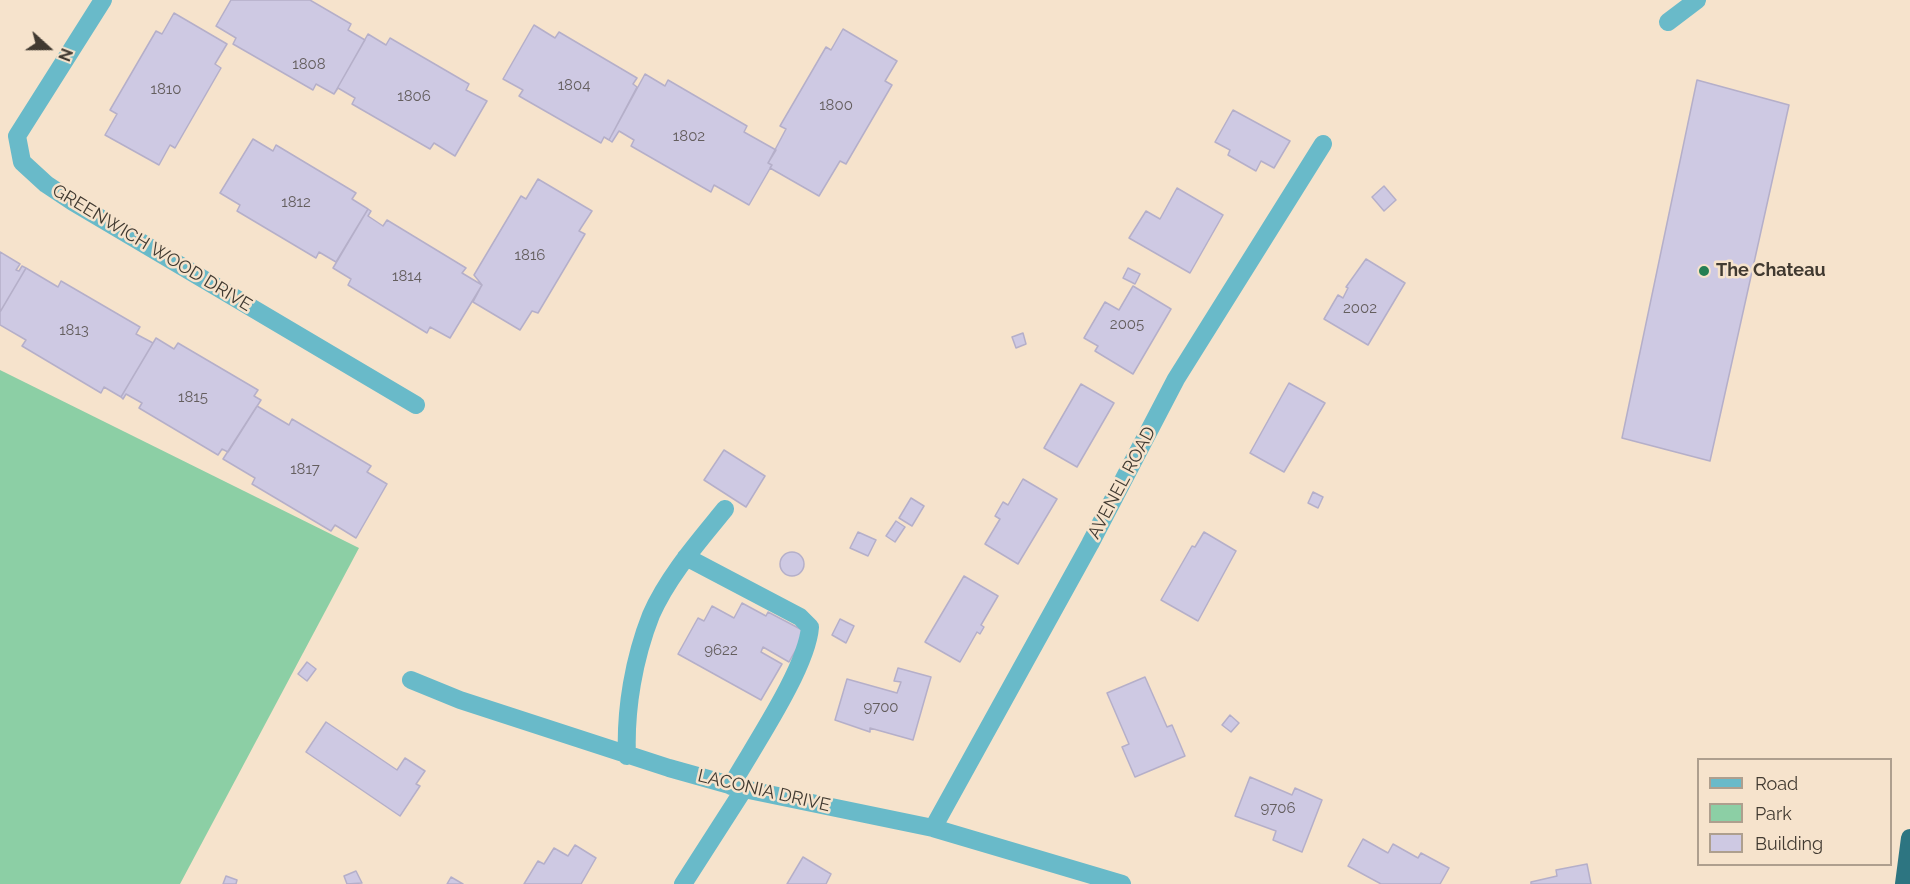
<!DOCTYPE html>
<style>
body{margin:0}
#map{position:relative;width:1910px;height:884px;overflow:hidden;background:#f6e3cc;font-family:Raleway,sans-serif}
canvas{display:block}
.legend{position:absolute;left:1697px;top:758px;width:195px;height:108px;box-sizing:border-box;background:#f6e3cc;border:2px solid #ae9f8e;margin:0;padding:8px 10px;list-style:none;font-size:18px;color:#413a31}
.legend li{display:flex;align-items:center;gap:12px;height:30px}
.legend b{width:30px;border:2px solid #ae9f8e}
.north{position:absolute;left:18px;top:18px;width:60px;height:60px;-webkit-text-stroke:4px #f6e3cc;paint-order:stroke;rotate:111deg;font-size:16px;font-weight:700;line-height:24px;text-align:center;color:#413a31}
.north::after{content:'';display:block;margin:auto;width:21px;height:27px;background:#413a31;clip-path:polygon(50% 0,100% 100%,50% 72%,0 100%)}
</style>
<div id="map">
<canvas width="1910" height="884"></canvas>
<ul class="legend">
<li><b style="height:8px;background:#69bac9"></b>Road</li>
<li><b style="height:16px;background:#8ccfa5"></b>Park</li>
<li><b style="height:16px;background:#cec9e3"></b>Building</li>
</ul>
<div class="north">N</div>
</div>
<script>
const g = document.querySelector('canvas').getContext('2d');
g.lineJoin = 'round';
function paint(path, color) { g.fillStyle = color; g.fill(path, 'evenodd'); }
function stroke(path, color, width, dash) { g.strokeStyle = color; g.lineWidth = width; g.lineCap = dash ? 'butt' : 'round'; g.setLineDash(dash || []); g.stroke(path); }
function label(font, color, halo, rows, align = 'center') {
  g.font = font + ' Raleway,sans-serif'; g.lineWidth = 5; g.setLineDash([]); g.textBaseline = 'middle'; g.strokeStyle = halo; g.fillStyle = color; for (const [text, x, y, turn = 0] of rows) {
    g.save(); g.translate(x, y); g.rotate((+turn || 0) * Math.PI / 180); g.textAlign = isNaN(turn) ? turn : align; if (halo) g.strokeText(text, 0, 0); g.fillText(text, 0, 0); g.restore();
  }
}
paint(new Path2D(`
 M0,370l359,178 -179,336h-180z`), '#8ccfa5');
const building = new Path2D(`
 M231,0h79l41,24 -3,6 17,10 -31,54 -18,-10 -3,6 -80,-46 3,-6 -20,-12z
 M174,13l53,31 -12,20 6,4 -46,80 -5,-3 -11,20 -54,-30 12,-21 -7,-4 46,-79 6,3z
 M534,25l21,13 4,-6 78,46 -4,6 4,3 -28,53 -5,-3 -3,6 -82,-47 4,-6 -20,-11z
 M843,29l54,32 -12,20 7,4 -46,79 -6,-3 -21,35 -49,-28 2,-3 -4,-2 18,-34 -6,-3 46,-79 5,3z
 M368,34l18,11 4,-7 79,46 -3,6 21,11 -32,55 -21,-13 -4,6 -78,-45 3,-6 -17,-10 -4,6z
 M645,74l20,12 3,-6 79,46 -3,6 32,18 -8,13 4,2 -23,40 -35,-20 -3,7 -80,-46 3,-6 -15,-9 -7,11 -3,-2z
 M1697,80l92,25 -79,356 -88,-23z
 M1233,110l57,31 -16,27 -13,-7 -5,10 -28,-16 2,-5 -15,-8z
 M253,139l20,12 3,-6 80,48 -4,6 16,10 -32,53 -17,-10 -3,6 -79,-47 3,-6 -20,-12z
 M538,179l54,32 -13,20 6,3 -47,79 -6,-2 -12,19 -47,-28 9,-17 -8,-10 47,-79 5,3z
 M1384,186l12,14 -12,11 -12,-14z
 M1177,188l46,27 -33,58 -61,-35 17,-27 14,8z
 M368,209l3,2 -3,5 15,10 4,-6 79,48 -4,5 20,12 -32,53 -20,-11 -3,6 -79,-48 3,-6 -18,-11z
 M0,252l20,12 -4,6 3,1 3,-5 4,2 -26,44z
 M1366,259l39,24 -37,62 -44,-26 14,-24 5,3 5,-10 -2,-1z
 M26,268l32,19 3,-6 79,46 -4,7 17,9 -32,54 -17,-10 -3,6 -79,-47 4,-6 -26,-15v-13z
 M1128,268l12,6 -5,10 -12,-6z
 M1133,286l38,23 -38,65 -38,-23 3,-5 -14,-8 21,-36 14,8z
 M1023,333l3,11 -10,4 -4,-11z
 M156,338l18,11 4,-6 80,47 -4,6 7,4 -33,52 -6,-3 -4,6 -79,-47 3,-5 -16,-9 -3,5 -2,-2z
 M1289,383l36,20 -41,69 -34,-19z
 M1081,384l33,19 -37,64 -33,-19z
 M257,406l32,19 3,-6 79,47 -4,6 20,12 -31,54 -21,-13 -4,6 -79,-47 3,-6 -32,-19z
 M724,450l41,26 -19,31 -42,-27z
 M1023,479l34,20 -39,65 -33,-20 15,-25 -5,-3 8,-14 5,3z
 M1313,492l10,5 -5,11 -10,-5z
 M911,498l13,8 -12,20 -13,-8z
 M896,521l9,6 -10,15 -9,-6z
 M858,532l18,8 -8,16 -18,-8z
 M1204,532l32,19 -38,70 -37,-21 31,-54 3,1z
 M780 564a12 12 0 1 1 24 0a12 12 0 1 1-24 0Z
 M964,576l34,20 -17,29 3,2 -4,7 -3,-2 -17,30 -35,-20z
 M742,603l24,13 2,-4 38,20 -17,30 -26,-15 -2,5 21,12 -21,36 -83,-46 20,-36 6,3 8,-15 22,12z
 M840,619l14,7 -8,17 -14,-8z
 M307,662l9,7 -9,12 -9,-7z
 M898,668l33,9 -18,63 -43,-12v4l-35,-12 12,-41 50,14 4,-11 -7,-1z
 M1145,677l22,50 5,-2 13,31 -50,21 -13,-30 7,-3 -22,-51z
 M1230,715l9,8 -8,9 -9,-7z
 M326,722l71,48 8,-12 20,13 -9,13 4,2 -20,30 -94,-64z
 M1250,777l42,18 3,-7 27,12 -20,52 -29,-12 3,-9 -41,-15z
 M1363,839l25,14 5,-9 25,14 3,-5 28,15 -9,16h-59l-33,-18z
 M575,845l21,13 -15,26h-57l14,-23 6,3 10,-16 14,8z
 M803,857l28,17 -5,10h-39z
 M1587,864l4,20h-60v-2l26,-6 -1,-6z
 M356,871l6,12 -15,1 -3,-8z
 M226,876l11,4 -1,4h-13z
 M451,877l12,7h-16z`);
paint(building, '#cec9e3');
stroke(building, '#b5afc9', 1.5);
stroke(new Path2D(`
 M103,0l-86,136 5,26 24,22 27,18 343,203
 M1668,22l29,-22
 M686,557l114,60 10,10c-3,41 -57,120 -79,159
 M411,680l49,20 209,68 75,21 189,39 189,56
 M627,756c-2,-47 7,-98 24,-141 17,-39 48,-74 74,-106
 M933,828l157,-284 86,-165 147,-235
 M683,884l61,-95`), '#69bac9', 18);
stroke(new Path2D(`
 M1904,884l6,-46`), '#2d7581', 18);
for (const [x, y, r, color] of [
 [1704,271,6,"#247e53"]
]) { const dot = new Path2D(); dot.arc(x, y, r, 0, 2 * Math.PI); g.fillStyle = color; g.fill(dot); stroke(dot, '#f6e3cc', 2); }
label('15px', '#645e5e', null, [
 ["1808",309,64],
 ["1804",574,85],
 ["1810",166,89],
 ["1806",414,96],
 ["1800",836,105],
 ["1802",689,136],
 ["1812",296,202],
 ["1816",530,255],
 ["1814",407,276],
 ["2002",1360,308],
 ["2005",1127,324],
 ["1813",74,330],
 ["1815",193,397],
 ["1817",305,469],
 ["9622",721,650],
 ["9700",881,707],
 ["9706",1278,808]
]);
label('18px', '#413a31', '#f6e3cc', [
 ["GREENWICH WOOD DRIVE",152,248,31],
 ["AVENEL ROAD",1122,483,-62],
 ["LACONIA DRIVE",764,791,13]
]);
label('bold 18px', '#413a31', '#f6e3cc', [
 ["The Chateau",1716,271]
], 'left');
</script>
